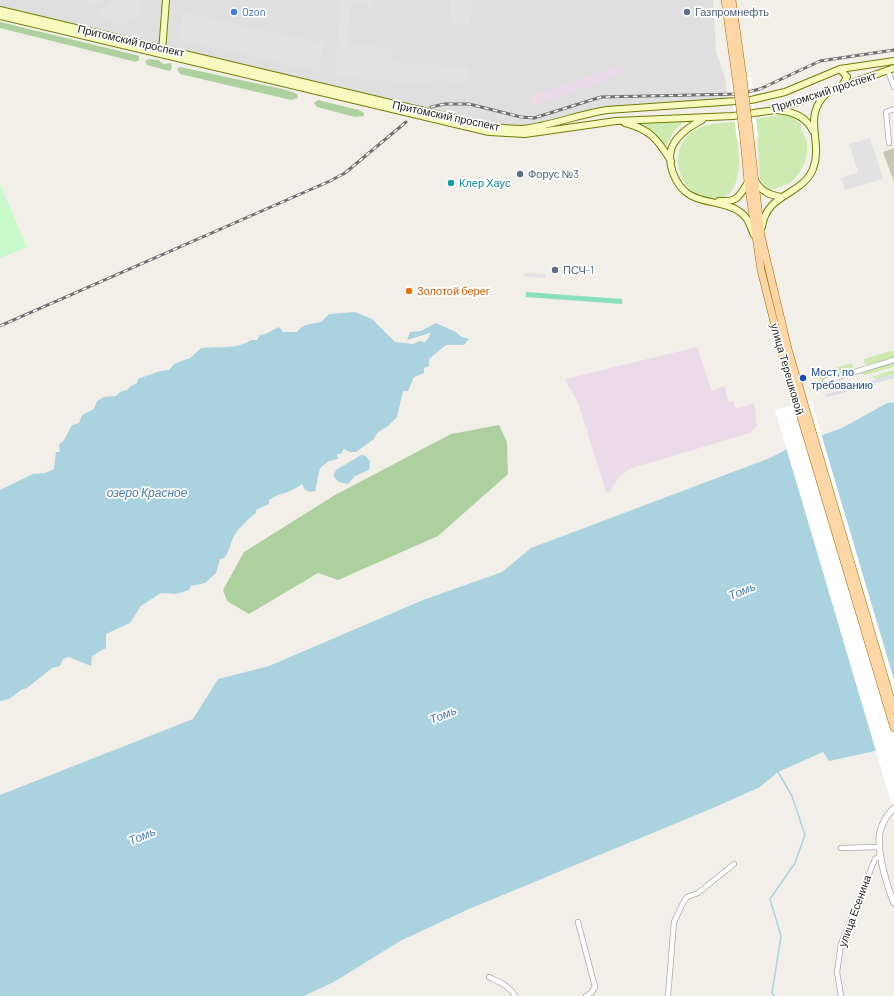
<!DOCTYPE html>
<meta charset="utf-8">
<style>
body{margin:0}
canvas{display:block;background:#f2efe9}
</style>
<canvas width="894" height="996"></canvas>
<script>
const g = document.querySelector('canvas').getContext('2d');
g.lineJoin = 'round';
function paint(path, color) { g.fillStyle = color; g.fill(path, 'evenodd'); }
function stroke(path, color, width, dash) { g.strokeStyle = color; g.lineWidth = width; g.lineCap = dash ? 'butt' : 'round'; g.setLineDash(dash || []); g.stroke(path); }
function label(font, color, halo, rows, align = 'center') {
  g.font = font + ' Barlow,sans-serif'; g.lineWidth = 3.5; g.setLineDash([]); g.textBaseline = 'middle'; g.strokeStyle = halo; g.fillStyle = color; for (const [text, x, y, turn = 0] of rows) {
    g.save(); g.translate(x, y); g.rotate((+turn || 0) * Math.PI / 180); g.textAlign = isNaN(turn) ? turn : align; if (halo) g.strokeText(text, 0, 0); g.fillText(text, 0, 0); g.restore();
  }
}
paint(new Path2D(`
 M0,0h713l3,52 9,25 3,26 -121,7 -70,16 -29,3 -508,-119z`), '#e0dfdf');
paint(new Path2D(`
 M620,66l2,8 -88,32 -3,-10z
 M697,347l15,44 12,-5 5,16 4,-1 3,8 18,-6 3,23 -7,7 -121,36 -11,9 -8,14h-4l-27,-87 -14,-26z`), '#ebdbe8');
paint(new Path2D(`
 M894,148v34l-11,-30z`), '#c7c7b4');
paint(new Path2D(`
 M784,114l11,3 1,4 5,3v6c13,16 4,41 -11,53 -6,3 -14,5 -21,8l-9,-12 -4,-60z
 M640,122h44l-10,9 -9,17 -14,-16 -17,-8z
 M735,122c2,21 9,46 -2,67 -3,5 -9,8 -15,9 -40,7 -56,-55 -19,-70 11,-5 24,-5 36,-6z
 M894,350v8l-24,7 -5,-1 -1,-5z
 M894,362v5l-29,8 -7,-2z
 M852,363l1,5 -2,4 -29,8 -3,-1 -2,-5z
 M894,370v4l-16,5 -7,-2z`), '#cdebb0');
paint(new Path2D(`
 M0,22l136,33 3,1v4l-3,2 -136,-34z
 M149,59l9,1 6,4 7,-1 1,6 -3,2 -22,-6 -2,-4z
 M180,67l107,23 10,4 1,4 -7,2 -111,-26 -3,-5z
 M318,100l41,10 5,3v3l-9,1 -38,-10 -3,-4z
 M499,425l8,17 1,32 -70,62 -100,44 -20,-7 -69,41 -22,-13 -4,-11 21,-38 91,-57 116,-61z`), '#add19e');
paint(new Path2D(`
 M0,184l27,63 -27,11z`), '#c8facc');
paint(new Path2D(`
 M526,292l96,7v5l-96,-7z`), '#88e0be');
paint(new Path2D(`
 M87,0h16v6l-16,-1z
 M116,0h27v5l-3,3v4l-20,14 -18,-10 -3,-4z
 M340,0h30v5l-19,-1 -3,41 44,3v14l77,5 -2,16 -34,-3 -1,4 -97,-7z
 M450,0h22l-2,26 -21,-2z
 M182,12l140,31 -2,29 -140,-32z
 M870,138l13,41 -38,11 -4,-12 17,-6 -9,-28z
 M525,273l21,1 -1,4 -21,-1z`), '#e2e2e2');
paint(new Path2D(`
 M894,374v4l-66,19 -4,-2z`), '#dddde8');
paint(new Path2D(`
 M355,312l17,7 23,23 18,2 6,-3 6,1 4,-5 1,-4 -23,7 3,-8 11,-1 15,-8 20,9 4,4 9,3 -5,6h-18l-17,14v7l-5,2v5l-10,4 -6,14h-5l-6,26 -9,9 -11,7 -3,6 -18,13h-6l-6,-3 -3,5h-4l1,5 -9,2 -9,7 -5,23 -5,1 -5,-2 -3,-6c-11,9 -23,9 -33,16v4l-13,6v3c-5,3 -19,17 -22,23 -4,8 -4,15 -10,22l-4,1 -4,14 -11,10 -14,3 -2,4 -13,4 -15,-1 -20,13 -11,17 -24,11v14l-14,8 -1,10 -22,-9 -6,2 -3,7 -8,2 -25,20c-11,2 -11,11 -27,13v-211l33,-16 12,-1 9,-4 2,-17h4l-1,-7 5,-5 8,-15 7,-2 3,-8 12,-6 3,-8 7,-4 12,-1 4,-4 7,-2 4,-4 6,-3 1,-4 22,-8 9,-1 5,-6 16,-6 11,-10c17,-2 35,2 50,-8h6l3,-5c8,-1 12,-5 19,-8l4,5h14c6,-9 14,-8 24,-10l8,-8z
 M894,402v345l-65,14 -6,-9 -45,20 -18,15 -47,21 -244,101 -69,32 -66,41 -30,14h-304v-201l193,-76 25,-40 51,-13 154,-66 79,-28 29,-24 239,-90 25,-13 47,-17 45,-25z
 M361,455l5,1 4,6 -1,8 -14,6 -7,8 -9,-2 -6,-6 3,-6z`), '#aad3df');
paint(new Path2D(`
 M751,77l7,60 -21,3 -7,-61z
 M811,400l83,280v132l-119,-402z`), '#fff');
stroke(new Path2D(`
 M774,996l-2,-3 9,-57 -11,-37 25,-36 10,-28 -13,-39 -14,-24`), '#aad3df', 1.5);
const minor = new Path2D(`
 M888,71l6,16
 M889,143l-3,-31 8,-3
 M825,381l69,-21
 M841,848l39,-1
 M578,922l17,65 -4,6 -5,3
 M489,977c10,5 21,9 26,19
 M668,996l6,-74 8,-17 5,-8 11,-4 36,-29
 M841,996l-4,-24 4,-28 34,-85 6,-4`);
const tertiary = new Path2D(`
 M894,808c-7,7 -12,15 -14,24 -4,17 7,55 14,71`);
const secondary = new Path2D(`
 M0,10l491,117c10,1 21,2 31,2 29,-3 57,-15 85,-19l144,-10 34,-8 55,-23 54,-8
 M0,16l489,116 36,2 91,-13 117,-5 42,-6 119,-42
 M162,52l4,-52
 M840,69l7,8 -4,7
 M776,110c16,1 30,6 37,21
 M702,120c-11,6 -21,12 -28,23 -10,17 1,43 16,52 15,9 35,6 50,17 8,5 10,14 14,23
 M625,123c25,6 33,17 46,38
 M756,182c6,10 14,13 25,15
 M719,201c19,1 20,-4 29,-19
 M762,227c5,-35 39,-30 51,-58 11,-29 -13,-53 16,-78`);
const primary = new Path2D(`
 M725,0l11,78
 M732,0l11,78
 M750,138l11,98 27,113 106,361
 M744,139l4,43 13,88 20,80 113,378`);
stroke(minor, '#a9a9a9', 6);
stroke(tertiary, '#a9a9a9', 7);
stroke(secondary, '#707d05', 8);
stroke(primary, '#a06b00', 8);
stroke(minor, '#fff', 4.5);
stroke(tertiary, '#fff', 5.5);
stroke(secondary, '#f7fabf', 6);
stroke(primary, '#fcd6a4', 7);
const rail = new Path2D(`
 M431,107l14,-3h24l52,13 13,1 67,-21 138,-3 21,-5 60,-28 74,-11
 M0,326l330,-145 15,-8 61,-51`);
stroke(rail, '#707070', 3);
stroke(rail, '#fff', 1.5, [4.5]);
const primaryBridge = new Path2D(`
 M736,78l8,61
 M743,78l7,60`);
stroke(primaryBridge, '#a06b00', 8, []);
stroke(primaryBridge, '#fcd6a4', 7);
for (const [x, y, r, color] of [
 [234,12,4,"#3f7fe0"],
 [687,12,4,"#5c6f8a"],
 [520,174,4,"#5c6f8a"],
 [451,183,4,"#0f9aa8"],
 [555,270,4,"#5c6f8a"],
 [409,291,4,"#e8710a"],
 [803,378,4,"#1a4fb4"]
]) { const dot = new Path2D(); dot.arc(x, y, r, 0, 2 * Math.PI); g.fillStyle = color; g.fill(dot); stroke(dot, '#fff', 1.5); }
label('11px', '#366cbe', '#fff', [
 ["Ozon",242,12]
], 'left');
label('11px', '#4e5e75', '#fff', [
 ["Газпромнефть",695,12],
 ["Форус №3",528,174],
 ["ПСЧ-1",563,270]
], 'left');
label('11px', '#222', '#fff', [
 ["Притомский проспект",131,41,13],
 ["Притомский проспект",824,92,-18],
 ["Притомский проспект",446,116,12],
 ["улица Терешковой",787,369,74],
 ["улица Есенина",855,911,-70]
]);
label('11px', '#0d838f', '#fff', [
 ["Клер Хаус",459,183]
], 'left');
label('11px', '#c56008', '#fff', [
 ["Золотой берег",417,291]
], 'left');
label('11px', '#164399', '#fff', [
 ["Мост, по",811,372],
 ["требованию",811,385]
], 'left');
label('italic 12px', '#4a7aab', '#fff', [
 ["озеро Красное",147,493],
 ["Томь",742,591,-22],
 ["Томь",443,715,-22],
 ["Томь",142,836,-22]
]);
</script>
